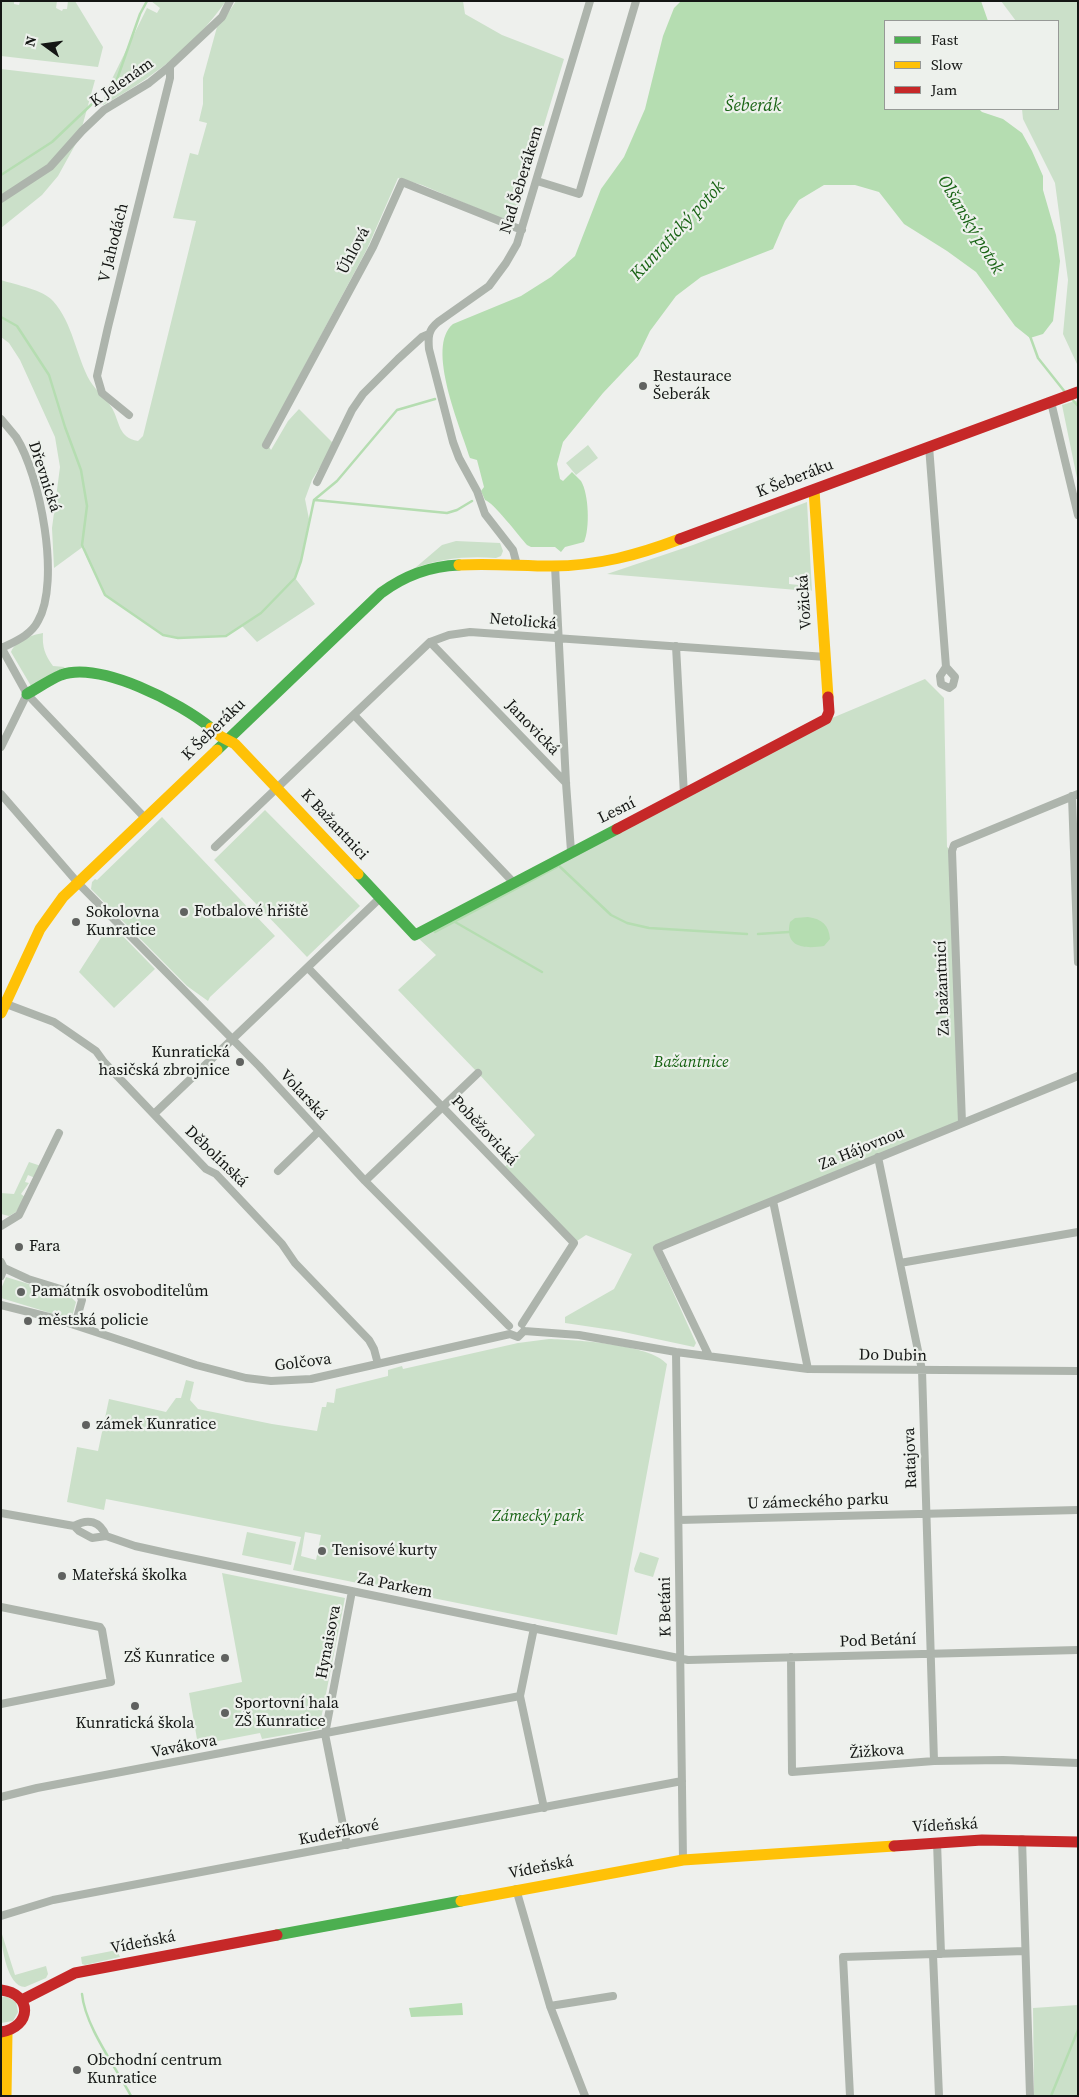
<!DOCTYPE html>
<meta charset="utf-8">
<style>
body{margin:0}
#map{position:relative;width:1079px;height:2097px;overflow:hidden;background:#eef0ed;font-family:"Source Serif 4",serif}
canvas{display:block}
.frame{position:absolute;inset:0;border:2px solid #141614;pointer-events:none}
.legend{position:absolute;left:884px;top:20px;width:175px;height:90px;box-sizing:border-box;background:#edf1ec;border:1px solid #969996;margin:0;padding:6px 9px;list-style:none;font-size:15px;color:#141614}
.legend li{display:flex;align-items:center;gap:10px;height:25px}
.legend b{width:25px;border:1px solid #969996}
.north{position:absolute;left:20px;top:20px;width:50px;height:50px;-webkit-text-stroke:4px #edf1ec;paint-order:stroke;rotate:284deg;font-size:14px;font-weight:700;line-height:20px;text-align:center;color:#141614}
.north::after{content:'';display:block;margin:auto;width:18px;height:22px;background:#141614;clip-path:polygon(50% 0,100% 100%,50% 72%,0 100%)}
</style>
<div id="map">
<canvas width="1079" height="2097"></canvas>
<div class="frame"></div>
<ul class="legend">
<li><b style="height:6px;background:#4caf50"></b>Fast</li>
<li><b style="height:6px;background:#ffc107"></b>Slow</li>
<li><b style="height:6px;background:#c62828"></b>Jam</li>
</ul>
<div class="north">N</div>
</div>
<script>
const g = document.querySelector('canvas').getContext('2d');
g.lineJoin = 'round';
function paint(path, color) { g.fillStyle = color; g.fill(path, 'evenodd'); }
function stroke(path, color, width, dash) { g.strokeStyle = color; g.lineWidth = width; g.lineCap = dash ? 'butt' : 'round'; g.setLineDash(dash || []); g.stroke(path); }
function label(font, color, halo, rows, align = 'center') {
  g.font = font + ' "Source Serif 4",serif'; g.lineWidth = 4.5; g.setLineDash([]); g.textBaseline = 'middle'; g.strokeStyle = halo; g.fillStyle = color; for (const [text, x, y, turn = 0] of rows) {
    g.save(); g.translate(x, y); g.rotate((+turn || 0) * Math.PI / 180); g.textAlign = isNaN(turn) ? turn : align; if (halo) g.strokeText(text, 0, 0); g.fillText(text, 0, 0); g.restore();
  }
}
paint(new Path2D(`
 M1,1h13v3l5,1 1,-4h37l-1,7 6,3 1,-2h4l1,-8h7l28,46 -5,20 -97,-11z
 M151,1h75c-33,47 -74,77 -123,104l-1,-1 8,-21 37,-75 10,5 3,-5z
 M236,1h227l2,13 37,21 62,24 -50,165 -92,-39 -24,-7 -31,71 -102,191 6,10 17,-29 11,-12 35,35 -22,36 -7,19 4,20 -8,42 -6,17 20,26 -58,38 -15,-16 -14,9 -50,3 -15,-3 -58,-40 -19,-39 -2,-10 -30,22 -2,-40 8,-61 -5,-30 -35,-77 -11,-17 -8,-6v-57c15,5 43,10 52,21 20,22 23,55 37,80 6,10 16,17 22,27 8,14 6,30 26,33l5,-5 53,-215 -23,-3 17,-65 8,2 9,-32 -8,-2 4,-17v-26l14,-51 8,-9z
 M1001,1h77l-1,363 -14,-30 5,-54 -13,-97 -32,-64 -1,-10h36v-88h-42z
 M1,69l94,11 -16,58 -21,38 -16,19 -41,33z
 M1078,400v83l-16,-78z
 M588,445l10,13 -22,17 -10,-12z
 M807,502l5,89 -8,-6v-7l-15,-1v7l10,1 -2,5 -190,-16 86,-29z
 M456,541l44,2 3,8 -2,5 -5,2c-28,-2 -54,0 -81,10l27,-23z
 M43,633c-1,14 2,22 10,33l12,1 -34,19 -20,-34c5,-12 20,-17 32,-19z
 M925,679l19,19 3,149 5,4 10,272 -308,127 42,93 -2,4 -75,-16 -54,-8v-6l49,-28 18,-35 -46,-19 -12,8 -72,-73 33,-35 -57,-62 -80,-83 38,-35 -21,-20 410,-214z
 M265,810l95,96 -53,51 -93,-97z
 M162,817l113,119 -65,61 -2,4 -21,-15 -96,-97 1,-7 3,-3 2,1z
 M112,925l43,44 -41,39 -35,-36 25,-39z
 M29,1162l12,4 -6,12 -7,-3 -3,7 4,1 -8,11 4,3 -9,15 -7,4 -8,-2v-21l13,1z
 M6,1277l65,20 5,5 -4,15 -5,1 -66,-20v-9z
 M549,1339c26,1 101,5 118,25l-50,271 -324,-65 8,-33 -195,-38 -2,11 -37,-8 10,-55 21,4 11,-52 57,13 10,-14h5l5,-18 8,2 -4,18 8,9 74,15 45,7 5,-24h4l1,-5 7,1 2,-14 52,-13v-6l14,-4 1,3 115,-26zM305,1532l16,3 -5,25 -15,-4z
 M247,1532l49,10 -5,23 -49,-10z
 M640,1552l19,6 -6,19 -18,-5 -1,-3z
 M222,1573l123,25 -26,131 -57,10 -2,-6 -62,12 -9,-52 53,-11z
 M1,1931l14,44 31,-9 2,8 -2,4 -21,9c-18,0 -24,-42 -24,-56z
 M117,1950l3,7 -35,8 -3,-1 -1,-7z
 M6,1996l10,6 2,10 -5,9 -12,2v-26z
 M1078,2005v91h-44l-1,-88z`), '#cbe0c9');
paint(new Path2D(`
 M681,1h300l7,20h-103v88h94l3,3 21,7 19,14 10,18 11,25v14l13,45 4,26 -7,60 -10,13 -13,4 -15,-12 -39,-54 -29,-21 -43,-27 -25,-32 -24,-7h-31l-25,15 -14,21 -12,28 -72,28 -25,19 -26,35 -12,25 -35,37 -40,49 -6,22 3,15 3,2 9,-9c3,3 6,6 9,9 8,13 9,48 3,61l-19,5 -4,5 -6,-5h-24l-4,-2c-8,-9 -34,-43 -42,-45l-4,-9 3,-4 -7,-27 -7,-2c-9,-30 -45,-111 -17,-134l68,-28 30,-19 24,-21 26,-67 23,-32 21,-48 18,-73 11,-28z
 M808,917c14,2 21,8 22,22l-6,7c-19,3 -40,2 -34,-24l5,-4z
 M462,2003l1,12 -52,2 -2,-9z`), '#b5ddb1');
stroke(new Path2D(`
 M107,92l8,-7 25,-71 7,-13
 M1,175l51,-33 41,-39
 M1,317l16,9 32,49 16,52 16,43 6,36 -5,39 23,50 58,40 15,3 48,-2 35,-23 34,-35 6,-17 13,-61 23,-19 60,-71 38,-11
 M1030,336l8,22 27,34
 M1071,398l7,8
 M315,500l132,13 10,-3 15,-9
 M556,863l55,52 16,8 22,5 98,6
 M455,922l87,50
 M435,932l122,-65
 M758,934l31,-2
 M82,1994c3,32 33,72 49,102
 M1051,2096l27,-66`), '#b5ddb1', 2.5);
stroke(new Path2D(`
 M537,181l42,13 57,-193
 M1,199l49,-32 32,-36 22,-21 45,-27 21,-17 52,-49 8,-16
 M1051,402l27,113
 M129,415l-27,-22 -5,-17 11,-49 62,-249v-12
 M1,419c5,6 10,12 15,18 24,38 45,144 22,184 -7,14 -22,20 -36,27
 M266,445l107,-198 29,-65 120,48
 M929,446l17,221 9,10 -2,8 -4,3 -8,-4 -1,-8 6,-9
 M317,482l35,-72 11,-16 35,-35 24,-22 7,-3
 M517,565l-4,-15 -28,-36 -8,-23 -18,-33 -6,-16 -24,-93c-1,-12 -1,-19 9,-27l51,-36 17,-23 11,-19 73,-243
 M555,566l11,217 5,68
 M430,642l136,141
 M676,646l8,149
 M1,647l26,47 118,124
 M354,715l160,168
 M1,747l26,-53
 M1,794l77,89 181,183 106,115 144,145
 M1072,796l6,166
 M215,847l215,-205 19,-7 21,-3 356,25
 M308,968l266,275 -52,81
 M1,1002l53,20 42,29 8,11 102,107 10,5 66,70 13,19 74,77 5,9 4,15
 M154,1114l226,-216
 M962,1123l-10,-272 2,-6 124,-51
 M878,1157l44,213 12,391
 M278,1171l40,-39
 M365,1181l113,-108
 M773,1201l35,168
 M1,1226l18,-11 40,-82
 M1,1262l3,6 -3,8
 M900,1263l178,-31
 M4,1268l24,11 52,16 2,5 -7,25
 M1,1305l52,13 143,47 50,13 25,3 40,-2 199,-45
 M524,1331l55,4 97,17 132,17 270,2
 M510,1334l8,3 6,-6
 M676,1352l7,508
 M709,1356l-52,-108 421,-172
 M1,1513l73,13 5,5 13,7 14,-2 29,10 36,8 517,106 390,-10
 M679,1520l399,-10
 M74,1526c14,-8 26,-5 32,10
 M1,1607l99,20 2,3 9,52 -110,22
 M534,1628l-14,68 24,112
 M791,1657l1,115 142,-11 69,-1 75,3
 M1,1797l36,-9 483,-92
 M1022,1839l8,257
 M937,1842l4,112
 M347,1845l-22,-111 27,-143
 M516,1889l34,117 35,90
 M1,1916l52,-16 629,-119
 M933,1955l6,141
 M550,2006l63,-10
 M850,2096l-7,-139 182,-6`), '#adb4ac', 8);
stroke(new Path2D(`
 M27,694c11,-6 22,-14 34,-19 39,-14 120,28 150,53
 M217,750l164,-157c23,-17 49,-27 78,-28
 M358,874l57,61 202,-106
 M277,1935l184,-34`), '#4caf50', 11);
stroke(new Path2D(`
 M814,490l14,207
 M459,565c31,-2 62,1 93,1 45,0 86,-11 128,-27
 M211,728l9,8 15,8 123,130
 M1,1013l39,-84 23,-32 154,-147
 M461,1901l222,-41 211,-14
 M6,2096l1,-64`), '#ffc107', 11);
stroke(new Path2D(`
 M680,539l398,-147
 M617,829l209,-110 3,-7 -1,-15
 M894,1846l88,-6 96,2
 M1,1990c32,4 31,37 0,42
 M22,2000l53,-27 202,-38`), '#c62828', 11);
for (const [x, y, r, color] of [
 [643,386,5,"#606260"],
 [184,912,5,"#606260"],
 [76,922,5,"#606260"],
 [240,1062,5,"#606260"],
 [19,1247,5,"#606260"],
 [21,1292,5,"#606260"],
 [28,1321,5,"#606260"],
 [86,1425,5,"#606260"],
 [322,1551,5,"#606260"],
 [62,1576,5,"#606260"],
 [225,1658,5,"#606260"],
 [135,1706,5,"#606260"],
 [225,1713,5,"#606260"],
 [77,2070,5,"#606260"]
]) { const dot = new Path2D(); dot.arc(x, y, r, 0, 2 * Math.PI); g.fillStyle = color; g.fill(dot); stroke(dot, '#edf1ec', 2); }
label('16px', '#141614', '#edf1ec', [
 ["K Jelenám",122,83,-35],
 ["Nad Šeberákem",522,180,-73],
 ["V Jahodách",114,243,-76],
 ["Úhlová",354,251,-62],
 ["Dřevnická",44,477,72],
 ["K Šeberáku",795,479,-21],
 ["Vožická",805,602,-94],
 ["Netolická",523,622,5],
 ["Janovická",532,728,46],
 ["K Šeberáku",214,730,-44],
 ["Lesní",617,811,-26],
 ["K Bažantnici",334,825,47],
 ["Za bažantnicí",943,988,-92],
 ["Volarská",303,1095,47],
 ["Poběžovická",484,1131,47],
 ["Za Hájovnou",862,1149,-22],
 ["Děbolínská",216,1157,44],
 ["Do Dubin",893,1356,1],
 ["Golčova",303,1363,-7],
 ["Ratajova",911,1458,-92],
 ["U zámeckého parku",818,1502,-2],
 ["Za Parkem",395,1586,11],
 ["K Betáni",666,1607,-91],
 ["Pod Betání",878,1641,-2],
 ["Hynaisova",329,1642,-79],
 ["Vavákova",184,1747,-11],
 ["Žižkova",877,1752,-4],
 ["Vídeňská",945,1826,-3],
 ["Kudeříkové",339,1833,-11],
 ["Vídeňská",541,1868,-11],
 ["Vídeňská",143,1943,-11]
]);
label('16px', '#141614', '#edf1ec', [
 ["Restaurace",653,377],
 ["Šeberák",653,395],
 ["Fotbalové hřiště",194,912],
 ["Sokolovna",86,913],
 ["Kunratice",86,931],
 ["Kunratická",230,1053,"right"],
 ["hasičská zbrojnice",230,1071,"right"],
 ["Fara",29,1247],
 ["Památník osvoboditelům",31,1292],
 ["městská policie",38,1321],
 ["zámek Kunratice",96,1425],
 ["Tenisové kurty",332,1551],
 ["Mateřská školka",72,1576],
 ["ZŠ Kunratice",215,1658,"right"],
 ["Sportovní hala",235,1704],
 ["ZŠ Kunratice",235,1722],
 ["Kunratická škola",135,1724,"center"],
 ["Obchodní centrum",87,2061],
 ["Kunratice",87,2079]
], 'left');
label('italic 16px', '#125f0e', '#edf1ec', [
 ["Bažantnice",691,1063],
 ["Zámecký park",538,1517]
]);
label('italic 18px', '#196415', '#edf1ec', [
 ["Šeberák",753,106],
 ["Olšanský potok",970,225,59],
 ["Kunratický potok",678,231,-47]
]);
</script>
